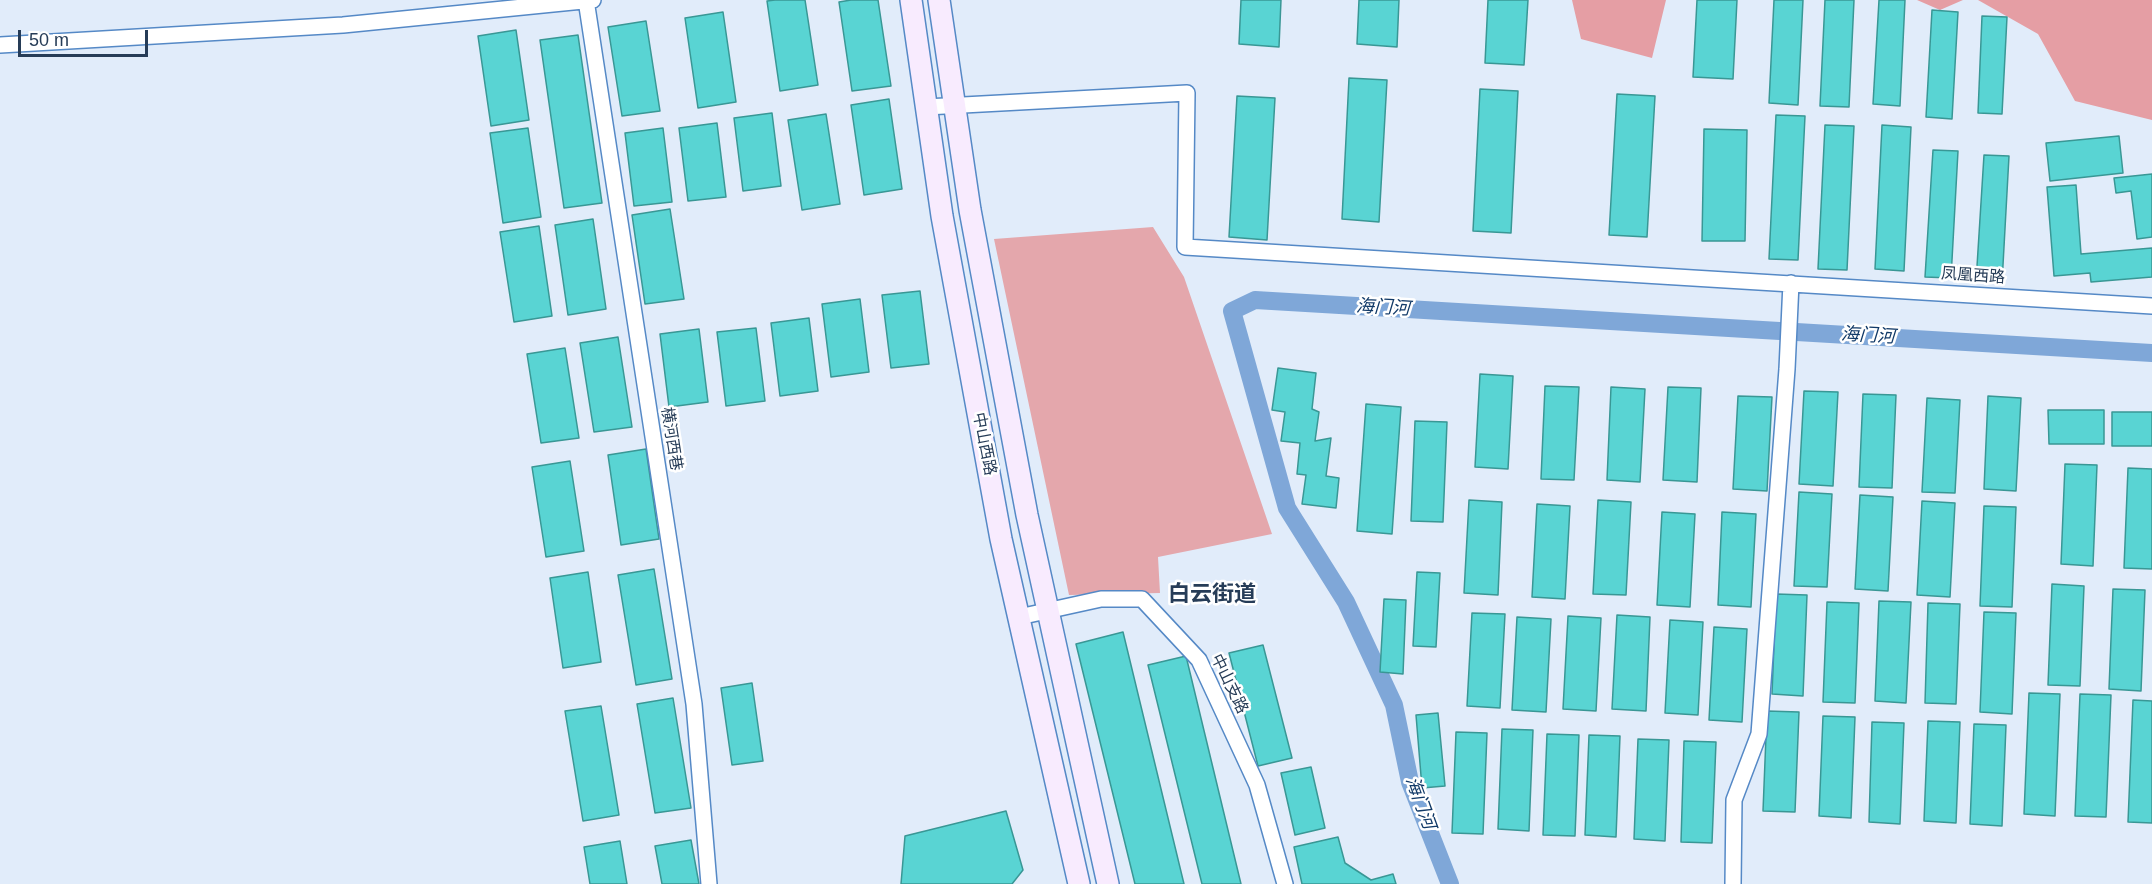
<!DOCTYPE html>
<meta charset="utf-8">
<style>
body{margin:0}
#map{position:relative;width:2152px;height:884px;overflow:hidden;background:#e1ecfa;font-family:Arial,sans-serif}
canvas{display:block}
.scale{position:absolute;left:18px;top:30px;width:130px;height:27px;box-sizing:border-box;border:3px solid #263c57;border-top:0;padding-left:8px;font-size:18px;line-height:21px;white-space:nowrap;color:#263c57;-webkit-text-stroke:4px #fff;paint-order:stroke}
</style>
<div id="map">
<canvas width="2152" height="884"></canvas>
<div class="scale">50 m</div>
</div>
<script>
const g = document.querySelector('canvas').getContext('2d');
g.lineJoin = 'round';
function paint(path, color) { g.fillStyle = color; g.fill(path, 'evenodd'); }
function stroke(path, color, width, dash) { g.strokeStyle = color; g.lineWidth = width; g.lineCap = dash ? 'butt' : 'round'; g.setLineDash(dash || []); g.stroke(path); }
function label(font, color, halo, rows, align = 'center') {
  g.font = font + ' Arial,"Noto Sans SC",sans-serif'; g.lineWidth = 5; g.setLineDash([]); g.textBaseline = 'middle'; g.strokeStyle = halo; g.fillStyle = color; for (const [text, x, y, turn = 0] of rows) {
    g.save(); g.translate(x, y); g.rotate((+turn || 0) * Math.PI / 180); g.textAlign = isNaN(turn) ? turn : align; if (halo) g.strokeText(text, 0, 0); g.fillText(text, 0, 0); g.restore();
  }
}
paint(new Path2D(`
 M1153,227l31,50 88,257 -114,23 2,36 -91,2 -75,-356z`), '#e4a7ac');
paint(new Path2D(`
 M1572,0h94l-14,58 -71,-19z
 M1917,0h46l-23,10z
 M1978,0h174v120l-77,-19 -37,-67z`), '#e59ea4');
stroke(new Path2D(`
 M1450,884l-40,-102 -16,-77 -48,-103 -59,-94 -55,-197 23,-11 897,53`), '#7fa7d8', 18);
const building = new Path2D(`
 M775,0h30l13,85 -38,6 -13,-90z
 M851,0h27l13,86 -39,5 -13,-89z
 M1241,0h40l-2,47 -40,-3z
 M1359,0h40l-2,47 -40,-3z
 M1488,0h40l-4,65 -39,-2z
 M1697,0h40l-4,79 -40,-2z
 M1774,0h29l-5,105 -29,-2z
 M1825,0h29l-5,107 -29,-1z
 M1879,0h26l-5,106 -27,-2z
 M1932,10l26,2 -6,107 -26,-2z
 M723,12l13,90 -38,6 -13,-90z
 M1982,16l25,1 -5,97 -24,-1z
 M646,21l14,90 -38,5 -14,-89z
 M516,30l13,90 -38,6 -13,-90z
 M578,35l24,168 -38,5 -24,-168z
 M1349,78l38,2 -8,142 -37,-3z
 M1480,89l38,2 -7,142 -38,-2z
 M1617,94l38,2 -8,141 -38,-2z
 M1237,96l38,2 -8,142 -38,-3z
 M889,99l13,90 -38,6 -13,-90z
 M772,113l9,73 -38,5 -9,-73z
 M826,114l14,90 -38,6 -14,-90z
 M1776,115l29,1 -7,144 -29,-1z
 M717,123l9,74 -38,4 -9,-73z
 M1825,125l29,1 -7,144 -29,-1z
 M1882,125l29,2 -7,144 -29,-2z
 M528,128l13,89 -38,6 -13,-90z
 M663,128l9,74 -38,4 -9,-73z
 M1704,129l43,1 -2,111h-43z
 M2119,136l4,37 -73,8 -4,-38z
 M1933,150l25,1 -7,127 -26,-1z
 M1984,155l25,1 -7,127 -26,-1z
 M2152,174v63l-15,2 -6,-48 -15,2 -2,-15z
 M2076,185l5,69 71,-6v29l-61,5 -1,-9 -36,3 -7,-89z
 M670,209l14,90 -39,5 -13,-89z
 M593,219l13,90 -38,6 -13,-90z
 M539,226l13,90 -38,6 -14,-90z
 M920,291l9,73 -38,4 -9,-73z
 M860,299l9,73 -38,5 -9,-73z
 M809,318l9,73 -38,5 -9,-73z
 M756,328l9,73 -39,5 -9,-74z
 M699,329l9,73 -39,5 -9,-73z
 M618,337l14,90 -38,5 -14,-89z
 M565,348l14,90 -38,5 -14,-89z
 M1278,368l38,5 -4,36 7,3 -4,29 16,-3 -5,38 13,2 -3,30 -34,-4 4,-29 -9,-1 3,-31 -19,-2 4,-29 -13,-2z
 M1480,374l33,2 -5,93 -33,-2z
 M1545,386l34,1 -5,93 -33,-1z
 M1611,387l34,2 -5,93 -33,-2z
 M1668,387l33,1 -4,94 -34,-2z
 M1804,391l34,1 -5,94 -34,-2z
 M1863,394l33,1 -4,93 -33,-1z
 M1738,396l34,1 -5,94 -34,-2z
 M1988,396l33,2 -5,93 -32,-2z
 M1927,398l33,2 -5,93 -33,-1z
 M1366,404l35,3 -9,127 -35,-3z
 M2048,410h56v34h-55z
 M2112,412h40v34h-40z
 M1415,421l32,1 -4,100 -32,-1z
 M646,449l13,90 -38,6 -13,-90z
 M570,461l14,90 -38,6 -14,-90z
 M2065,464l32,1 -4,101 -32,-2z
 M2128,468l24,1v100l-28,-1z
 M1799,492l33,2 -5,93 -33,-1z
 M1860,495l33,2 -5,94 -33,-2z
 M1469,500l33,2 -4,93 -34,-2z
 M1598,500l33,2 -5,93 -33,-1z
 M1922,501l33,2 -5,94 -33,-2z
 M1537,504l33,2 -5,93 -33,-2z
 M1984,506l32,1 -4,100 -32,-1z
 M1662,512l33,2 -5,93 -33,-2z
 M1722,512l34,2 -5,93 -33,-2z
 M654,569l18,110 -36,6 -18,-110z
 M588,572l13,90 -38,6 -13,-90z
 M1417,572l23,1 -4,74 -23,-1z
 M2052,584l32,2 -4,100 -32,-1z
 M2113,589l32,1 -4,101 -32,-2z
 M1776,594l31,1 -4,101 -31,-2z
 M1384,599l22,1 -3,74 -23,-2z
 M1879,601l32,1 -5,101 -31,-2z
 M1827,602l32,1 -4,100 -32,-1z
 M1928,603l32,1 -4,100 -31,-1z
 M1984,612l32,1 -4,101 -32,-2z
 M1472,613l33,1 -5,94 -33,-2z
 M1617,615l33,2 -4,94 -34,-2z
 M1568,616l33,2 -5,93 -33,-2z
 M1517,617l34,2 -5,93 -34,-2z
 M1670,620l33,2 -5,93 -33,-2z
 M1714,627l33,2 -5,93 -33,-2z
 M1123,632l61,252h-49l-59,-240z
 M1263,645l29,113 -34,8 -29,-113z
 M1186,656l55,228h-39l-54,-219z
 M752,683l11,78 -31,4 -11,-77z
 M2029,693l31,1 -5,122 -31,-2z
 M2080,694l31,1 -5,122 -31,-1z
 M673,698l18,110 -36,5 -18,-109z
 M2133,700l19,1v122l-24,-1z
 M601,706l18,109 -36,6 -18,-110z
 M1767,711l32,1 -4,100 -32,-1z
 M1438,713l7,73 -23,2 -6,-73z
 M1823,716l32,1 -4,101 -32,-2z
 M1928,721l32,1 -4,101 -32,-2z
 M1872,722l32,1 -4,101 -31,-2z
 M1974,724l32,1 -4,101 -32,-2z
 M1502,729l31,1 -4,101 -31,-2z
 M1456,732l31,1 -4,101 -31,-1z
 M1547,734l32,1 -4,101 -32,-1z
 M1589,735l31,1 -4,101 -31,-2z
 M1638,739l31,1 -4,101 -31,-2z
 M1684,741l32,1 -4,101 -31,-1z
 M1311,767l14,61 -30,7 -14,-62z
 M1006,811l17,59 -11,14h-111l4,-48z
 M1338,837l7,26 26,17 22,-6 3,10h-94l-8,-37z
 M691,840l8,44h-37l-7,-38z
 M620,841l7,43h-37l-6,-37z`);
paint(building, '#59d4d3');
stroke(building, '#399795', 1.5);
const minor = new Path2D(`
 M586,0l108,704 15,180
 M0,45l343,-20 250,-25
 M926,107l261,-14 -2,154 967,59
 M1019,617l82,-18h41l57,61 58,125 28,99
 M1733,884l1,-84 25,-66 28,-365 4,-86`);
const secondary = new Path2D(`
 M911,0l31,216 59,323 78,345
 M939,0l31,210 57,305 81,369`);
stroke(minor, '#5589c6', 18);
stroke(secondary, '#5589c6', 24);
stroke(minor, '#fff', 15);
stroke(secondary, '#f8ebfe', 21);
label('16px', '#263c57', '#fff', [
 ["凤凰西路",1973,276,4],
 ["横河西巷",671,439,81],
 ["中山西路",984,444,79],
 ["中山支路",1229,684,64]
]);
label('italic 18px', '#103967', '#fff', [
 ["海门河",1383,308,3],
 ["海门河",1868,336,3],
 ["海门河",1420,803,70]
]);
label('bold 22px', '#263c57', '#fff', [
 ["白云街道",1212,595]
]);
</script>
